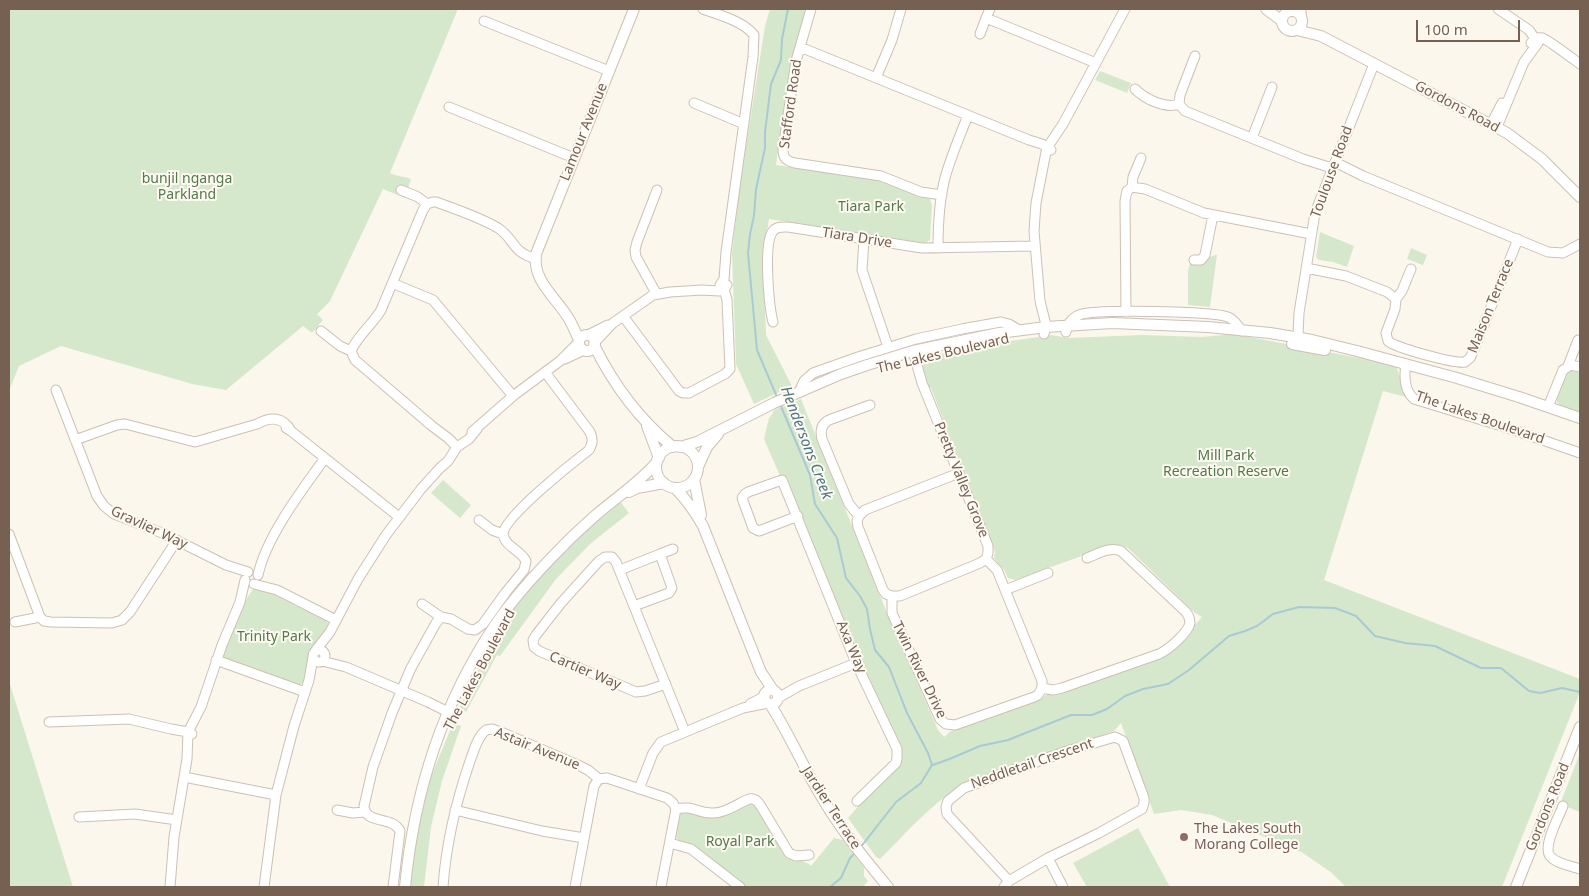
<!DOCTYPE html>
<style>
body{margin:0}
#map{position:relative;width:1589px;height:896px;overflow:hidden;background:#fbf7ed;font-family:"Noto Sans",sans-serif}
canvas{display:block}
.frame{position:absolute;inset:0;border:10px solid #756051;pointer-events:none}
.scale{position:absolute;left:1416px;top:20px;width:104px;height:22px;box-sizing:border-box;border:2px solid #756051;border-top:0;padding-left:6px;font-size:15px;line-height:18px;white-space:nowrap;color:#756051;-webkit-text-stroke:4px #fefaf3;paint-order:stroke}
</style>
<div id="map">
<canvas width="1589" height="896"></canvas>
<div class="frame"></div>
<div class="scale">100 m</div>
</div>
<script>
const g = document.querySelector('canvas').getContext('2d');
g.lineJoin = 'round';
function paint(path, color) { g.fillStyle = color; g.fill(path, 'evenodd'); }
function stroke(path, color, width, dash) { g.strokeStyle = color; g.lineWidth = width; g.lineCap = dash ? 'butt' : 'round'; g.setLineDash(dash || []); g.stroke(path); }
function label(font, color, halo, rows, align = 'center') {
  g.font = font + ' "Noto Sans",sans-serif'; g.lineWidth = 4; g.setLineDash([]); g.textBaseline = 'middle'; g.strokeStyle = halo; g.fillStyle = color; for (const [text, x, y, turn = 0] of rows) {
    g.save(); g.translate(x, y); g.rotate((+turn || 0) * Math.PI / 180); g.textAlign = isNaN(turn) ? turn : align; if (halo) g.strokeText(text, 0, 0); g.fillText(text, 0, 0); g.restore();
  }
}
paint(new Path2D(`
 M9,9h449l-68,164c7,4 14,3 21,6l-6,19 -22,-9 -53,112 -13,13 6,6 -11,13 -9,-7 -77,64 -34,-6 -131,-38 -42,20 -10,25z
 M770,9h36l-16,58 -14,98 101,15 53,19 2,7 -2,34 -5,3 -156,-24 -6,40 3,76 26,51 -38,18 -18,-40 -4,-110 8,-69 25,-159z
 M1100,71l31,12 -4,10 -32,-13z
 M1320,232l34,14 -7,21 -14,-5 -14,-2 -3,-3z
 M1411,248l16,7 -4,10 -16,-6z
 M1217,255l-7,52 -22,-2v-34l2,-8c13,3 16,-7 27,-8z
 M1234,334l162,31 10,32 -23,-6 -59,189 256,99v13l-78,195h-156l-14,-14 -29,-20 -91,-38 -31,-5 -27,4 -33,-91 -7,8 -151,53c-32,20 -57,49 -83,75l-4,-2 -28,-39 22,-25 29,-28 3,-9 -41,-93 -78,-186 -3,-1 -16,-37 5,-21 2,-2 3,-6 27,-11 88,219 49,112 6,7 7,-6 90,-32 6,-5 12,-1 110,-40 33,-36 -7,-4 -67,-65 -8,-3h-8l-97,35 -7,-2 -4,-8 -10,-12 1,-6 -64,-164 -3,-2 -7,-20 3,-7 5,-3 55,-11 67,-10 17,3 74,-3 60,2z
 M1574,369l6,2v43c-9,-3 -21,-5 -24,-15l10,-26z
 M443,480l28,25 -11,13 -29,-25z
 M619,500l10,13 -39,31 -34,35 -56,77 -3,-1 -31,57 -7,-4c16,-30 30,-63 49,-92 29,-45 72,-80 111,-116z
 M255,587l18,4 3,5 42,21 3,-1 7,7 -1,6 -17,24 -5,29 -7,3 -74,-27c-3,-12 22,-62 31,-71z
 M9,681l64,206h-64z
 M453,723l8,3 -19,55 -11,46 -7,60h-15l9,-64 12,-44z
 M1580,753v59l-20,-8z
 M749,804l6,1 34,52c8,4 16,3 22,9l23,-28 9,2 21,28v8l4,5 -5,6h-117l-53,-41 -14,-5 -3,-4 3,-21 4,-5 23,5z
 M1138,828l32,59h-83l-14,-24z`), '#d5e8cb');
stroke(new Path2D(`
 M777,397l-20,-47 -9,-97 2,-19 4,-18 2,-27 9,-41v-16l6,-48 10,-24 1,-21 6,-30
 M780,404l30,71 5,29 22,34 9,40 14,18 7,13 3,20 5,21 14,17 18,46 21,40 4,12 -11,18 -25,19 -36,46
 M933,765l19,-7 28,-12 28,-6 63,-25h21l15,-6 18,-13 18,-7 25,-5 21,-14 40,-34 16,-5 12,-5 16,-12 26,-7 36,1 21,8 19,20 30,7 30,3 46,22h20l28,23 11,2 22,-5 18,4
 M830,887l11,-9 9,-20 5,-5`), '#a9cad4', 2);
const minor = new Path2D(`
 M703,9c16,6 40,12 51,26
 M811,9l-15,52 -13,88c0,9 3,12 12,14l86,13 40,16 21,3
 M990,9l-4,9 110,45
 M1498,9l31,21 9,13
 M1290,11l2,-2
 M1301,15v-6
 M484,21l125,50
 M980,34l6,-16
 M1531,43c3,-4 6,-6 11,-5 5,1 31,21 38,26
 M800,47l229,93 13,4 9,6
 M876,78l16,-38 9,-31
 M1135,89c10,10 30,20 44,15l6,7 118,48 29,9
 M694,103l50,21
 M1179,104l1,-9 15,-39
 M449,107l125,51
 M1491,124l11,-21
 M1497,127l27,-65 14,-19
 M1252,138l20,-51
 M1335,162l28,14 185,76 15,1 17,-9
 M1132,187l1,-10 8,-19
 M401,190l17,7 9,7 6,-2h3c17,6 47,17 62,26 17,11 13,24 38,31
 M864,239l-2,31 26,77
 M938,248c0,-24 1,-47 7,-70 6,-22 15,-42 23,-63
 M1194,260h7l4,-5 8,-40
 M1306,268l40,8 41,16 9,7
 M1411,269l-9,22 -6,8 -1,10 -9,24 2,8c8,7 67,23 77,21l5,-4 3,-6 45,-113
 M392,283l41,17 80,96
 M720,285l4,-6 2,-27 27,-195 1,-22
 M656,293l-20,-36 -1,-7 2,-8 20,-52
 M1126,312l-1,-111 2,-10 5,-4 13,2 59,24 107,21
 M623,316l56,75 4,2h6l36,-19 5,-5 -3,-69 -3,-11 -4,-4
 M773,322c-4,-16 -10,-79 0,-91 4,-5 10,-4 15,-4l134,21 112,-2
 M321,331l19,15 11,5 4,9 77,66 16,12 9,9
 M1066,332c0,-7 6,-14 13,-17 15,-6 133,-4 149,2 6,2 10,9 14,14
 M1044,334l2,-9 -6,-24 -6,-70 2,-28 10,-51 3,-7 14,-21 62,-115
 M588,335l20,-10
 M594,343l19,-20 40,-28 17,-3 32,-2 17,1 5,-2 3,-4
 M1295,343l3,-8 1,-22 16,-100 59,-149
 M351,351c7,-16 22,-27 30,-41l42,-100 4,-6
 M913,351l9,32 66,163v7l-2,6 11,11 45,111v7
 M565,359l19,-9
 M1406,364c-2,12 -2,26 8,35l94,29 72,25
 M1568,366l10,-26
 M56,390l41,106 7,10 10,8 48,19 64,32 22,7
 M799,392l5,-11 9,-8 45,-16 58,-18 46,-10 39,-7 8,2 10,6
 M1548,407l15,-37 8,-5 9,2
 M286,428l5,3 108,86
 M472,432l41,-36 47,-35 19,-19
 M75,440l42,-15 8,-1 70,18 62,-18c14,-8 26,-7 34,7
 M798,516l-39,15 -6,-3 -11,-30 3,-4 3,-2 34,-12 74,183 41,86v9l-1,5 -39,38
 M859,516l-10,-12 -27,-65c-2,-8 -1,-15 7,-19l41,-15
 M859,516l6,-6 94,-37
 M859,516l-2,5 1,6 25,63 3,4 6,2
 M9,534l31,83
 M503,534c1,-17 69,-71 86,-84 4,-7 4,-11 1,-18l-45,-60
 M660,554l13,-5
 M620,570l40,-16 12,34 -3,5 -35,13
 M258,575c8,-38 44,-85 67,-117
 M254,584l23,6 59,30
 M1005,590l43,-17
 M892,596v17l48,106 6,5 9,1 79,-28 4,-2 4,-7 11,2 9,-2 97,-34c9,-4 29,-21 31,-31 0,-4 -1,-7 -4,-11l-65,-61c-12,-5 -23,3 -34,7
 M892,596h8l80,-33 6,-4
 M422,604l19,13 10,2 17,10 7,1 8,-6 23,-32 18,-22 2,-9c-5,-11 -21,-14 -23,-27l-11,-4 -13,-10
 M15,622l25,-5 4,4 7,1 61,1 10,-3 8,-8 47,-72
 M313 656a6 6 0 1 1 12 0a6 6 0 1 1-12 0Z
 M316,650l14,-18 28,-53 28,-44 35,-46 19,-21 8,-7 9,-14 12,-8 8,-10
 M216,660l89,32
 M322,661l24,6 82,35 26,13
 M666,684l-21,7 -9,1 -97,-41 -5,-4 -1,-7 3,-5 25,-32 38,-42 6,-4h7l4,5 69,170
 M778,698l21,-12 57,-23
 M750,704l15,-8
 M49,722l80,-3 42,10 17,3 4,2
 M184,777l92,18
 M599,779l8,-1 60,20 6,5 3,6
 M639,789l14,-36 8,-11 82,-34 25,-5
 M1563,806c-4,11 -22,42 -12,51 6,7 21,9 29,12
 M676,809c18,-4 20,4 35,4 13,1 26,-9 38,-14 7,-1 10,4 13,9l27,45 7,3 13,-1
 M337,810l16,3 11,-1
 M455,810l87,21 42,7
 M79,817l56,-3 42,6
 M670,843l21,6 49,38
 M1048,858l15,29
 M170,887l4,-50 13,-78 1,-27 13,-25 21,-62 18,-43 5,-22
 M264,887l12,-92 18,-69 15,-46 4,-23
 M393,887l7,-56c-8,-16 -35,-6 -36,-25l9,-39 19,-54 19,-45 25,-45 5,-6
 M443,887c3,-43 13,-85 27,-126 4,-10 7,-24 16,-31l6,-1 9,3 77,33 10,5 11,9
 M575,887l19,-101 5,-7
 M661,887l15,-78
 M1004,887l5,-6 39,-23 51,-25 43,-24 2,-6v-5l-21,-57 -8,-4 -48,14 -103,37 -16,13 -2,6 1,7 62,67`);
const tertiary = new Path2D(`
 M1266,9l16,12
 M1282 21a10 10 0 1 1 20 0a10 10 0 1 1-20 0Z
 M1297,30l24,6 186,97 35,26 38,38
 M579 343a8 8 0 1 1 16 0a8 8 0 1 1-16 0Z
 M579,340c-3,-7 -6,-14 -10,-21 -13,-22 -37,-38 -33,-65l98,-245
 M1292,344l33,6
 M594,345c19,39 46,75 79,102
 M647,426l12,32
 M656 467a21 21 0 1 1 42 0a21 21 0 1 1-42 0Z
 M680,447l17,-5 77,-39 67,-29 26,-9 46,-14 86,-18 47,-6 66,-4 96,4 62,6 42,7 45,11 100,27 62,19 61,21
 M698,467l9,-20 11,-13
 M694,479l7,36
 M675,488c12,12 20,24 28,38l58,146 12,18
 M629,492l8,-4 27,-5
 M764 697a7 7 0 1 1 14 0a7 7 0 1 1-14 0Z
 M770,704c18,28 31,58 48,87 20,35 45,66 70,96
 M405,887c9,-94 37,-183 90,-262 18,-26 44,-55 66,-77 11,-12 24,-23 36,-34 20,-17 43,-32 60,-52
 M1516,887l64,-160`);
stroke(minor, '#cdc0b3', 11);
stroke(tertiary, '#cdc0b3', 12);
stroke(minor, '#fff', 9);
stroke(tertiary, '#fff', 10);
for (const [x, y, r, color] of [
 [1184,837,5,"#8d6e63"]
]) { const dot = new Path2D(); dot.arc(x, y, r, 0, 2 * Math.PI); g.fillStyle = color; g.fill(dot); stroke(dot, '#fefaf3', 2); }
label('14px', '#756051', '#fefaf3', [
 ["Stafford Road",791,104,-82],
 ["Gordons Road",1457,107,28],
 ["Lamour Avenue",584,132,-68],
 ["Toulouse Road",1332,172,-70],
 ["Tiara Drive",857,238,9],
 ["Maison Terrace",1491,306,-68],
 ["The Lakes Boulevard",943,354,-13],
 ["The Lakes Boulevard",1480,418,19],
 ["Pretty Valley Grove",961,480,68],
 ["Gravlier Way",149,528,25],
 ["Axa Way",851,647,67],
 ["The Lakes Boulevard",480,670,-62],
 ["Twin River Drive",919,670,64],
 ["Cartier Way",585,671,23],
 ["Astair Avenue",537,749,22],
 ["Neddletail Crescent",1032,764,-19],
 ["Gordons Road",1548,807,-68],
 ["Jardier Terrace",831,808,57]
]);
label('14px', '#54794a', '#fefaf3', [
 ["bunjil nganga",187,179],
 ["Parkland",187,195],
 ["Tiara Park",871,207],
 ["Mill Park",1226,456],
 ["Recreation Reserve",1226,472],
 ["Trinity Park",274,637],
 ["Royal Park",740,842]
]);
label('14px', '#785e54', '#fefaf3', [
 ["The Lakes South",1194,829],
 ["Morang College",1194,845]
], 'left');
label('italic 15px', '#4c7885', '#fefaf3', [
 ["Hendersons Creek",806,443,69]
]);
</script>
